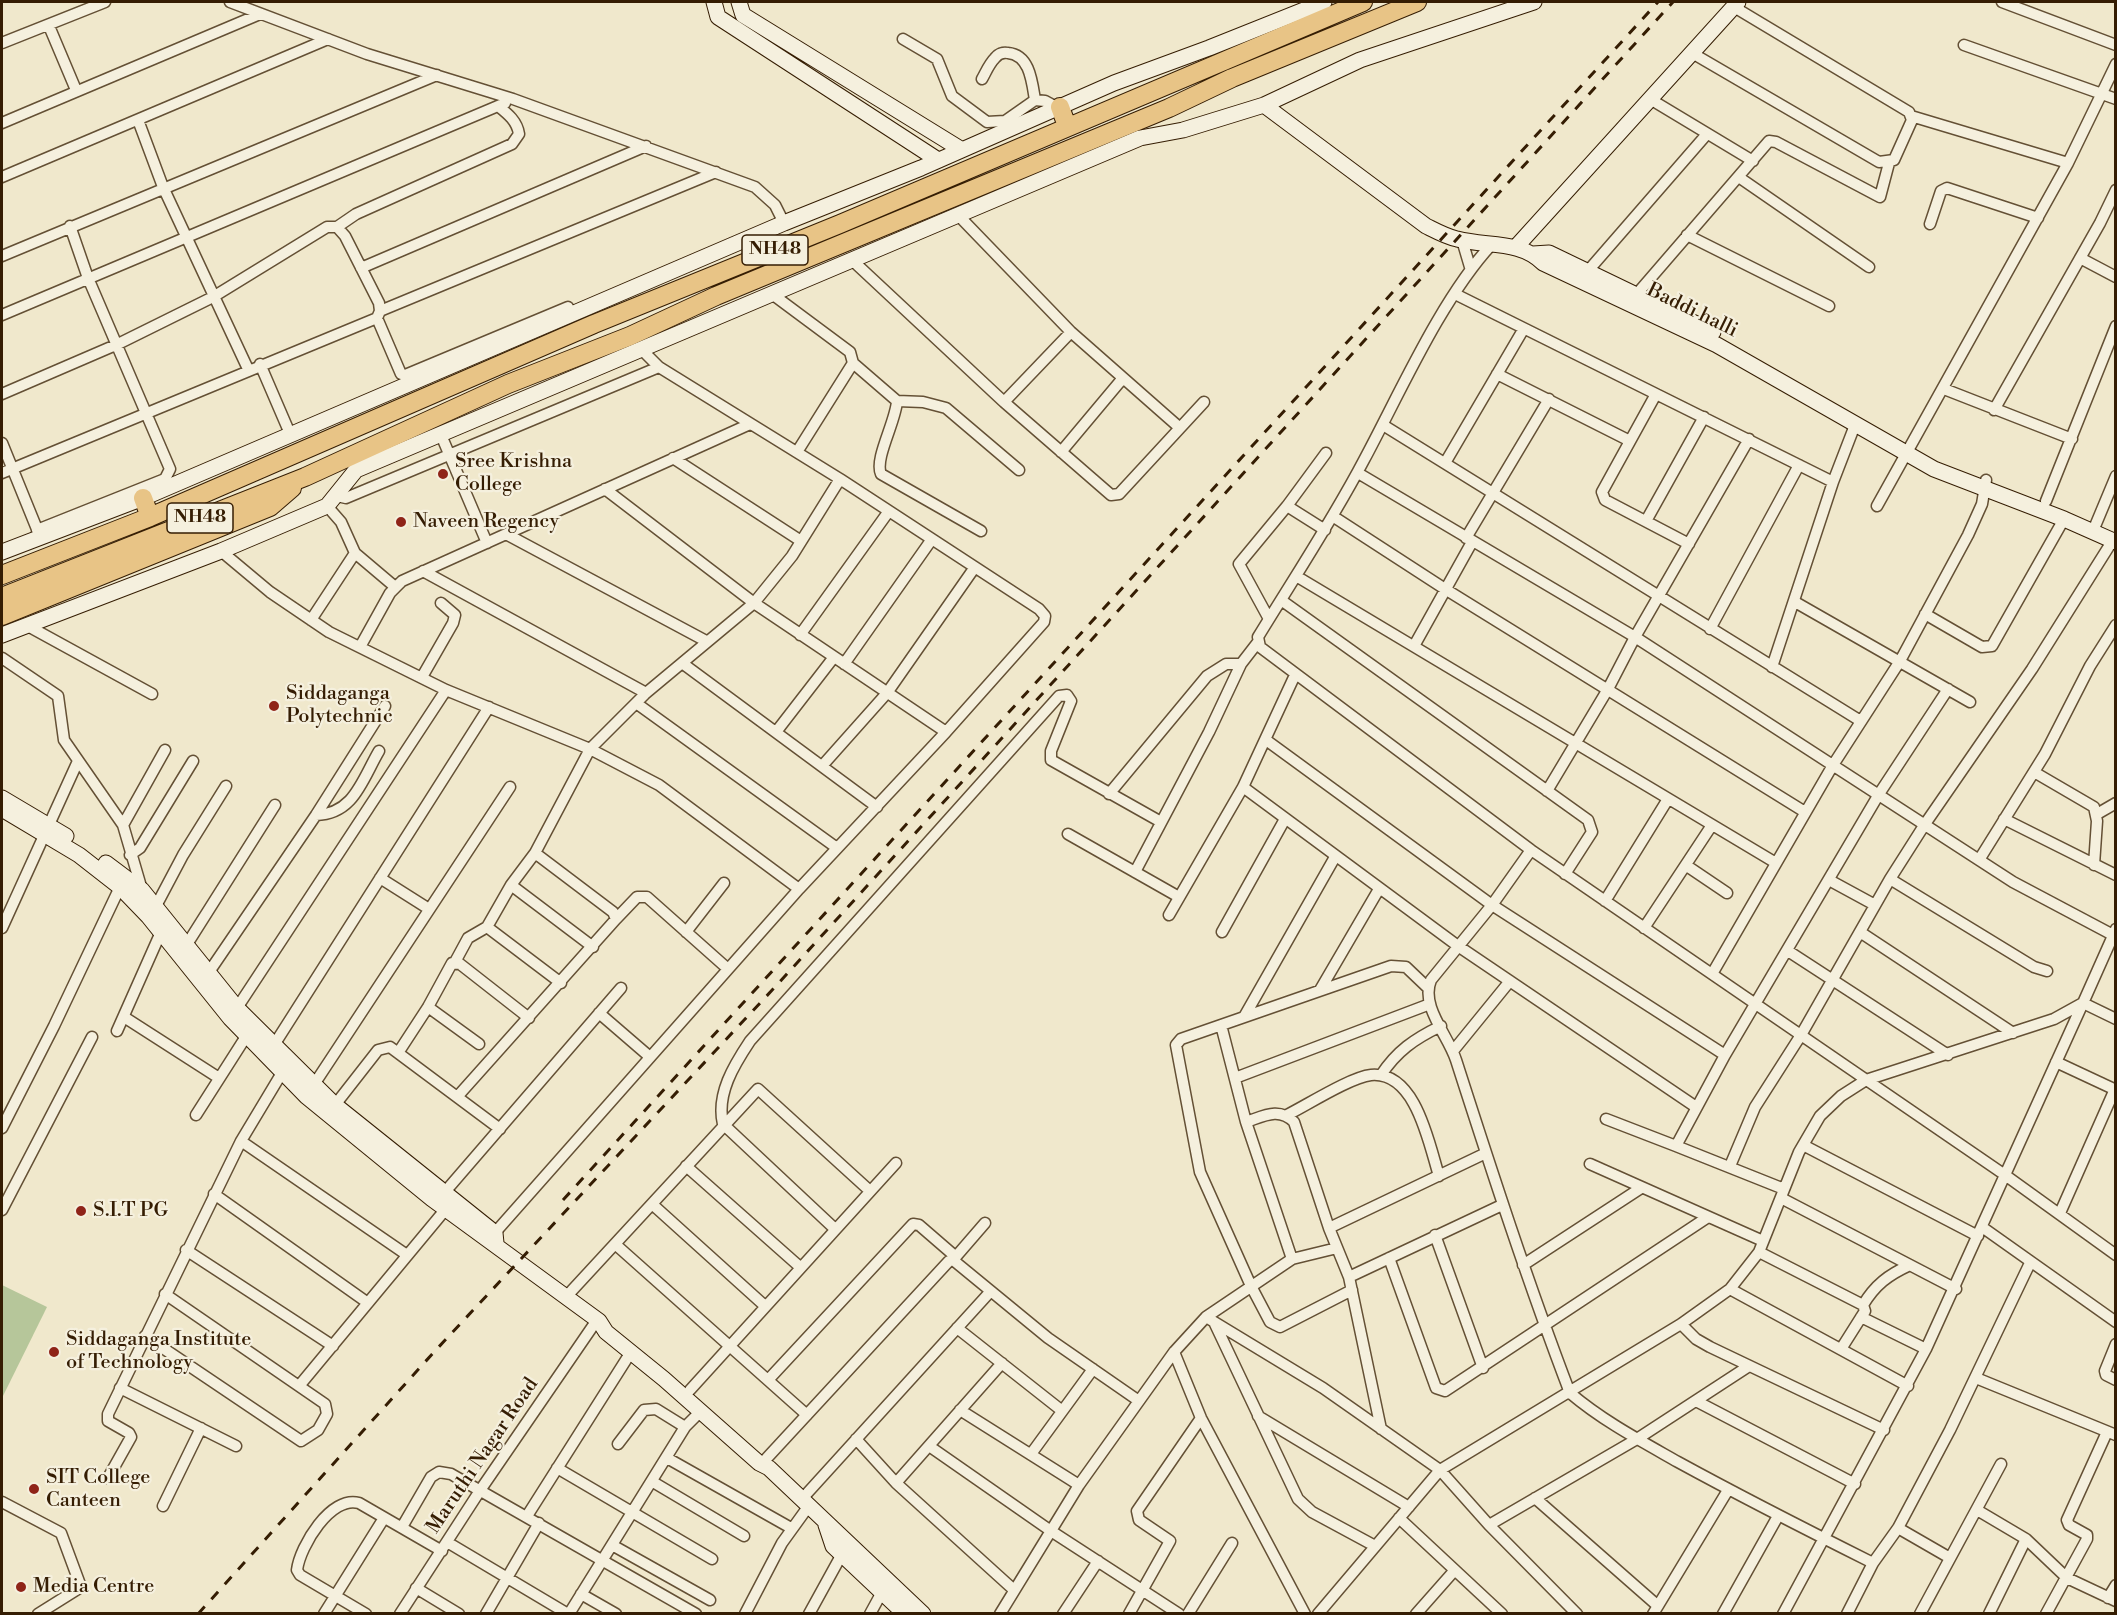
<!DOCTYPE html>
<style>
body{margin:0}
#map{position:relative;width:2117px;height:1615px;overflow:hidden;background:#f0e8cc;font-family:"Libre Bodoni",serif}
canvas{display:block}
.frame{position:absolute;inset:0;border:3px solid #351d03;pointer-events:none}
</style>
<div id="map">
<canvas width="2117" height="1615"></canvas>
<div class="frame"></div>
</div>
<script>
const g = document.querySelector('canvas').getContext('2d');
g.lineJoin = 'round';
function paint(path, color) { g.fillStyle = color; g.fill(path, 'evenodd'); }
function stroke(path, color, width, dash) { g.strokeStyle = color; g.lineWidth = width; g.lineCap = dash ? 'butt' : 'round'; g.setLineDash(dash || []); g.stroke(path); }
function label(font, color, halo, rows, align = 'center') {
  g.font = font + ' "Libre Bodoni",serif'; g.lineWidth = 4.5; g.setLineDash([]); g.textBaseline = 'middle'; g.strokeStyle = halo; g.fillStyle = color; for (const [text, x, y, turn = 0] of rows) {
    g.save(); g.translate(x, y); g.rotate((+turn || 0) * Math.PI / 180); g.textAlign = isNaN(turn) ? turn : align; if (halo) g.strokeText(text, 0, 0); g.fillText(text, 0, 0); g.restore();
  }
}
paint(new Path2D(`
 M2,1285l45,22 -45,91z`), '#b6c69a');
const street = new Path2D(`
 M230,2l137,52 146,45 242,88 20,18 9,18
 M2002,2l114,43
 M49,26l27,64
 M903,39l34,20 15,37 35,26 18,-1 30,-21 10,1 13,7
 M2,43l103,-41
 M1964,45l152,54
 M1692,53l187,109 15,-2 18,-40 -3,-8 -175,-105
 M982,79c4,-7 7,-15 13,-21 3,-4 8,-6 13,-5 22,2 24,29 27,47
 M1650,99l103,62
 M1911,116l157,47
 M138,120l25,67 85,182
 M2,123l258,-109
 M2,177l326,-138
 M1740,178l129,89
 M957,214l114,118 109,96
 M1930,224l11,-33 6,-3 91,30
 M1687,235l142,71
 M1462,240l8,27
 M1492,244c-51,55 -92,149 -128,216 -32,61 -70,118 -106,177l2,10 271,203 474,325 111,80
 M2,256l435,-181
 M2080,258l36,19
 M853,261l151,141 107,93 8,-1 85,-92
 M361,268l285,-122
 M1587,272l120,-138
 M772,294l78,58 3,11 -56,89
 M1455,294l378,188
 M1636,295l133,-154 7,1 104,55 9,-34
 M380,311l336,-139
 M2,315l503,-212
 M377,318l24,56 4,1 163,-68
 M853,363l44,38c-1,20 -23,58 -16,73l100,57
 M260,364l31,72
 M1497,374l133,67
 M1944,389l128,50
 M2,394l116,-50 95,-47 114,-70h10l19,-13 156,-70 7,-10c-2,-13 -11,-20 -21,-28
 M1656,394l-54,98 3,8 84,44
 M897,401l26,1 23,6 73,62
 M1004,402l67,-70
 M1994,410l106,-187 16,-33
 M1383,425l476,295
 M441,435l46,108
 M2,443l37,91
 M1061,452l62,-74
 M673,458l128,83
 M1445,463l78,-133
 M2,473l375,-155 3,-7 -1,-8 -34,-67 -8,-9
 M1358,473l277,164 378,245 100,53
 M605,489l149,114 192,129
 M337,496l9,2 313,-131
 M2046,501l70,-175
 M327,506l14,16 14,31 39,33
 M1287,506l38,24
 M1877,506l191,-343 48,-99
 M1334,517l111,72 360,223
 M1646,521l58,-104
 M37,530l128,-51 5,-10 -82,-191 -18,-52
 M2093,531l23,-55
 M506,534l200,107
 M1466,538l83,-139
 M221,551l49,41 59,40 117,58 144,59 69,36 140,104
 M423,571l223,122
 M1296,576l480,287
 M1281,600l307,220 4,12 -27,42
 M1795,602l175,100
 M1925,614l57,33 10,-1 72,-127
 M1269,619l-30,-55 48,-58 39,-53
 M311,620l44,-67
 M28,626l124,68
 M1710,629l89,-164
 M800,635l89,-124
 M1414,646l58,-104
 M360,647l30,-54 12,-12 348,-157
 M2,658l56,38 6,44 59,85 19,65
 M682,663l195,144
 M844,664l88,-125
 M1772,667l61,-185 22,-57
 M422,677l31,-54 2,-8 -14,-12
 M636,703l201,145
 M776,732l58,-75
 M1266,740l226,165 233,150
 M822,766l65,-73 88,-126
 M2034,772l60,35 3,14 -3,44
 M1243,787l215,159 238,161
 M1547,791l61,-102 27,-52 114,-198
 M1109,794l98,-118 19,-12h15
 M2097,814l19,-11
 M316,815c38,-1 46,-35 63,-64
 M2004,819l112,56
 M123,825l42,-75
 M1068,834l111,63
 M1531,850l-39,55 -61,75c-11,26 17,55 25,80 36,112 72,223 114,333 33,28 71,48 108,69 64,35 129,68 195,101
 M130,855l10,-7 53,-87
 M1979,860l66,-106 45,-88 26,-41
 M1687,866l40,27
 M1135,872l74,-140 32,-68 17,-22
 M380,878l49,31
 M1890,879l144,88 13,4
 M1829,880l46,25
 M511,885l82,62
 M1605,901l63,-102
 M156,906l27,-51 43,-69
 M1169,915l74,-128 52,-112
 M616,919l21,-22h10l81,72
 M487,927l74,56
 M2,928l76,-167
 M1644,928l68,-103
 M686,932l38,-49
 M1222,932l63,-113
 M1860,932l153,101
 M184,949l91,-144
 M1788,951l160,104
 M455,962l13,-24 19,-11 24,-42 24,-32
 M209,972l107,-157 69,-109
 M1712,974l121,-209 67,-104 68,-126 14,-31 4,-24
 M1320,990l59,-101
 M428,1007l51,37
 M237,1008l209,-318
 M599,1013l51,44
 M124,1017l95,61
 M1244,1017l91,-160
 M117,1031l44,-99
 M274,1045l215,-338
 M1453,1051l57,-70
 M398,1053l30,-46 24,-44 8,1 69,54
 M2056,1062l60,28
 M1381,1075c16,-24 33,-36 60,-49
 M1235,1078l195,-74
 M315,1083l195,-296
 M457,1097l159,-178 -3,-7 -78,-59 55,-104 56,-56 108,-90 38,-47 48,-77
 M335,1105l43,-55 12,-3 110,82
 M196,1115l51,-80
 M1287,1115c20,-10 64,-38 84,-40 45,-4 58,69 68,101
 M1606,1119l70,27
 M1246,1122c18,-6 33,-15 48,0l35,106 20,49 32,152
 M2,1128l52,-102 66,-139
 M241,1141l166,114
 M1803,1145l175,91
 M1590,1164l173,77
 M686,1166l114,101
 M1730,1166l25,-59 46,-72 89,-156 35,-55 107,-155 81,-129
 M1784,1189l-108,-43 49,-91 154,-261 69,-105
 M444,1193l177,-205
 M214,1194l154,109
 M1781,1198l175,91
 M652,1204l113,102
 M2,1210l90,-173
 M2060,1213l55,-124
 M1982,1227l134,95
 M1329,1228l157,-75
 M835,1229l-112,-105c-7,-30 11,-59 27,-83l309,-345 8,-1 4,6 -20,50v9l110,62
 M1435,1235l48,133
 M492,1236l307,-347 147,-157 98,-110 1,-6 -6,-7 -199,-130 -181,-112 -19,-19
 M615,1244l192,171
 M186,1250l147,96
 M1759,1252l104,53 2,6 -24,38
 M1389,1258l47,130 9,3 263,-174
 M1292,1259l45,-11
 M953,1260l32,-37
 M1523,1265l118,-77
 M1349,1277l153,-72
 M1730,1289l178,97
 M1352,1290l-72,37 -10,-5 -19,-36 -51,-114 -24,-127 5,-6 210,-73 15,1 22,21
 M565,1298l193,-209 112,102
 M1863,1305c12,-20 25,-30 47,-40
 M1206,1317l117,71 117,82 49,55 88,89
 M1861,1317l65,32
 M1215,1324l83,175 14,13 63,34
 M1681,1324l15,15 14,8 174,83
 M957,1328l104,82
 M145,1336l156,105 17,-11 9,-16 -2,-10 -160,-110
 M2116,1344l-11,27 1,4 10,5
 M1174,1352l27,66 104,196
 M1976,1378l140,57
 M768,1380l145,-156 6,1 37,32
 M299,1386l146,-176
 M120,1388l116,58
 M690,1390l206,-227
 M1696,1401l159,83
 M960,1410l119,75
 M1258,1416l151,91
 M856,1439l40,44 118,107
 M618,1444l26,-34 12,-1 29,18
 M929,1446l122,85 128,83
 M1031,1454l62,-85
 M667,1458l124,70
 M766,1459l183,-198 4,-1 95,78 91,63
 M557,1468l155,91
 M108,1478l23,-41 -2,-4 -21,-12v-7l133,-273 45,-75
 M653,1482l91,54
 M896,1483l106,-120
 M1535,1498l123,108
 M801,1500l189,-208
 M2,1502l59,31 20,54 -43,27
 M163,1506l38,-78
 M1977,1510l49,29 41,39 49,23
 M527,1516l104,-164
 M1399,1518l103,96
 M1489,1525l148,-86 112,-73
 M402,1527l29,-50 8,-5 12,2 245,140
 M1898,1528l52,30
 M447,1542l121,72
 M612,1545l98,55
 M416,1588l43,26
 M581,1594l35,20
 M2108,1598l8,-13
 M324,1614l60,-96
 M366,1614l-66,-39 -3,-5c3,-24 34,-75 62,-67l83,48
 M400,1614l81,-125 116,-169
 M486,1614l53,-91
 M569,1614l116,-187 16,-16
 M745,1614l37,-71 26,-36
 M809,1614l33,-60
 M870,1614l12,-22
 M1000,1614l79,-129 95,-133 32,-35 86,-58 -46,-137 -25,-97
 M1063,1614l35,-53
 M1129,1614l41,-73 -31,-21 -2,-9 64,-93
 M1188,1614l44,-71
 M1318,1614l122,-144 241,-146 49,-35 29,-37 40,-100 21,-36 21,-20 25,-16 188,-61 29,-16 33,-74
 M1416,1614l38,-43
 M1653,1614l75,-124
 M1723,1614l55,-98
 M1783,1614l143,-265 157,-346 33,16
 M1847,1614l26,-51 25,-35 52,-98 80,-167
 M1920,1614l81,-150
 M1989,1614l37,-75
 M2046,1614l41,-75v-4l-18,-10 -2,-5 40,-88`);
const secondary = new Path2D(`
 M714,2l4,15 220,143
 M739,2l4,13 219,135
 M1264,105l162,121c10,5 21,11 31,13 30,8 63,1 86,24l174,82 217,124 130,50 52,23
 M1516,247l222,-245
 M1533,254l16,-1 164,79
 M2,552l141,-54 641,-275 137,-55 193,-85 95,-35 115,-46
 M2,635l219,-84 106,-45 29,-36 784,-332 43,-8 81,-25 96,-45 174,-58
 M2,798l64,38
 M2,809l77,46 41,32 28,29 82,102 77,79 125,102 167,122 7,11 58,47 95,84 10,5 154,146
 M106,863l36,27 95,118 98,97 160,128 1,10
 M826,1525l7,21 72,68`);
const highway = new Path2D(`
 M1060,107l7,19
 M143,498l7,19
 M2,575l148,-58 444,-193 246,-100 523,-222
 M2,597l303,-120 203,-93 122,-48 86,-40 453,-188 63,-30 185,-76
 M2,616l268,-109 22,-19`);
stroke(street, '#645035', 13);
stroke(secondary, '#351d03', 17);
stroke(highway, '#351d03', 20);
stroke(street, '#f5f0de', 10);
stroke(secondary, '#f5f0de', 15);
stroke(highway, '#e8c486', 18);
stroke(new Path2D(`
 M563,1200l1095,-1198
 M198,1614l236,-262 341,-365 898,-985`), '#351d03', 3, [10, 10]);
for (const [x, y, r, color] of [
 [443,474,6,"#8f2418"],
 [401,522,6,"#8f2418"],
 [274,706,6,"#8f2418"],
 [81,1211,6,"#8f2418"],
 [54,1352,6,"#8f2418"],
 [34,1489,6,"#8f2418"],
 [21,1587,6,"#8f2418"]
]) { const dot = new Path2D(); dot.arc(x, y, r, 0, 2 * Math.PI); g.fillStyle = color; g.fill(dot); stroke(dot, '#f5f0de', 2); }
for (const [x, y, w] of [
 [775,250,66],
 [200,518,66]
]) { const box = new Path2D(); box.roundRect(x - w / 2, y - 15, w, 30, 4.5); g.fillStyle = '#f5f0de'; g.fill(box); stroke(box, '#351d03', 1.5); }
label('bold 18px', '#351d03', null, [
 ["NH48",775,250],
 ["NH48",200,518]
]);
label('20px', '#351d03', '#f5f0de', [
 ["Baddi halli",1692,311,26],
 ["Maruthi Nagar Road",483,1456,-56]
]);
label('20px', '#351d03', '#f5f0de', [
 ["Sree Krishna",455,462],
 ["College",455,485],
 ["Naveen Regency",413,522],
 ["Siddaganga",286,694],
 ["Polytechnic",286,717],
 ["S.I.T PG",93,1211],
 ["Siddaganga Institute",66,1340],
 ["of Technology",66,1363],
 ["SIT College",46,1478],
 ["Canteen",46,1501],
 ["Media Centre",33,1587]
], 'left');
</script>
